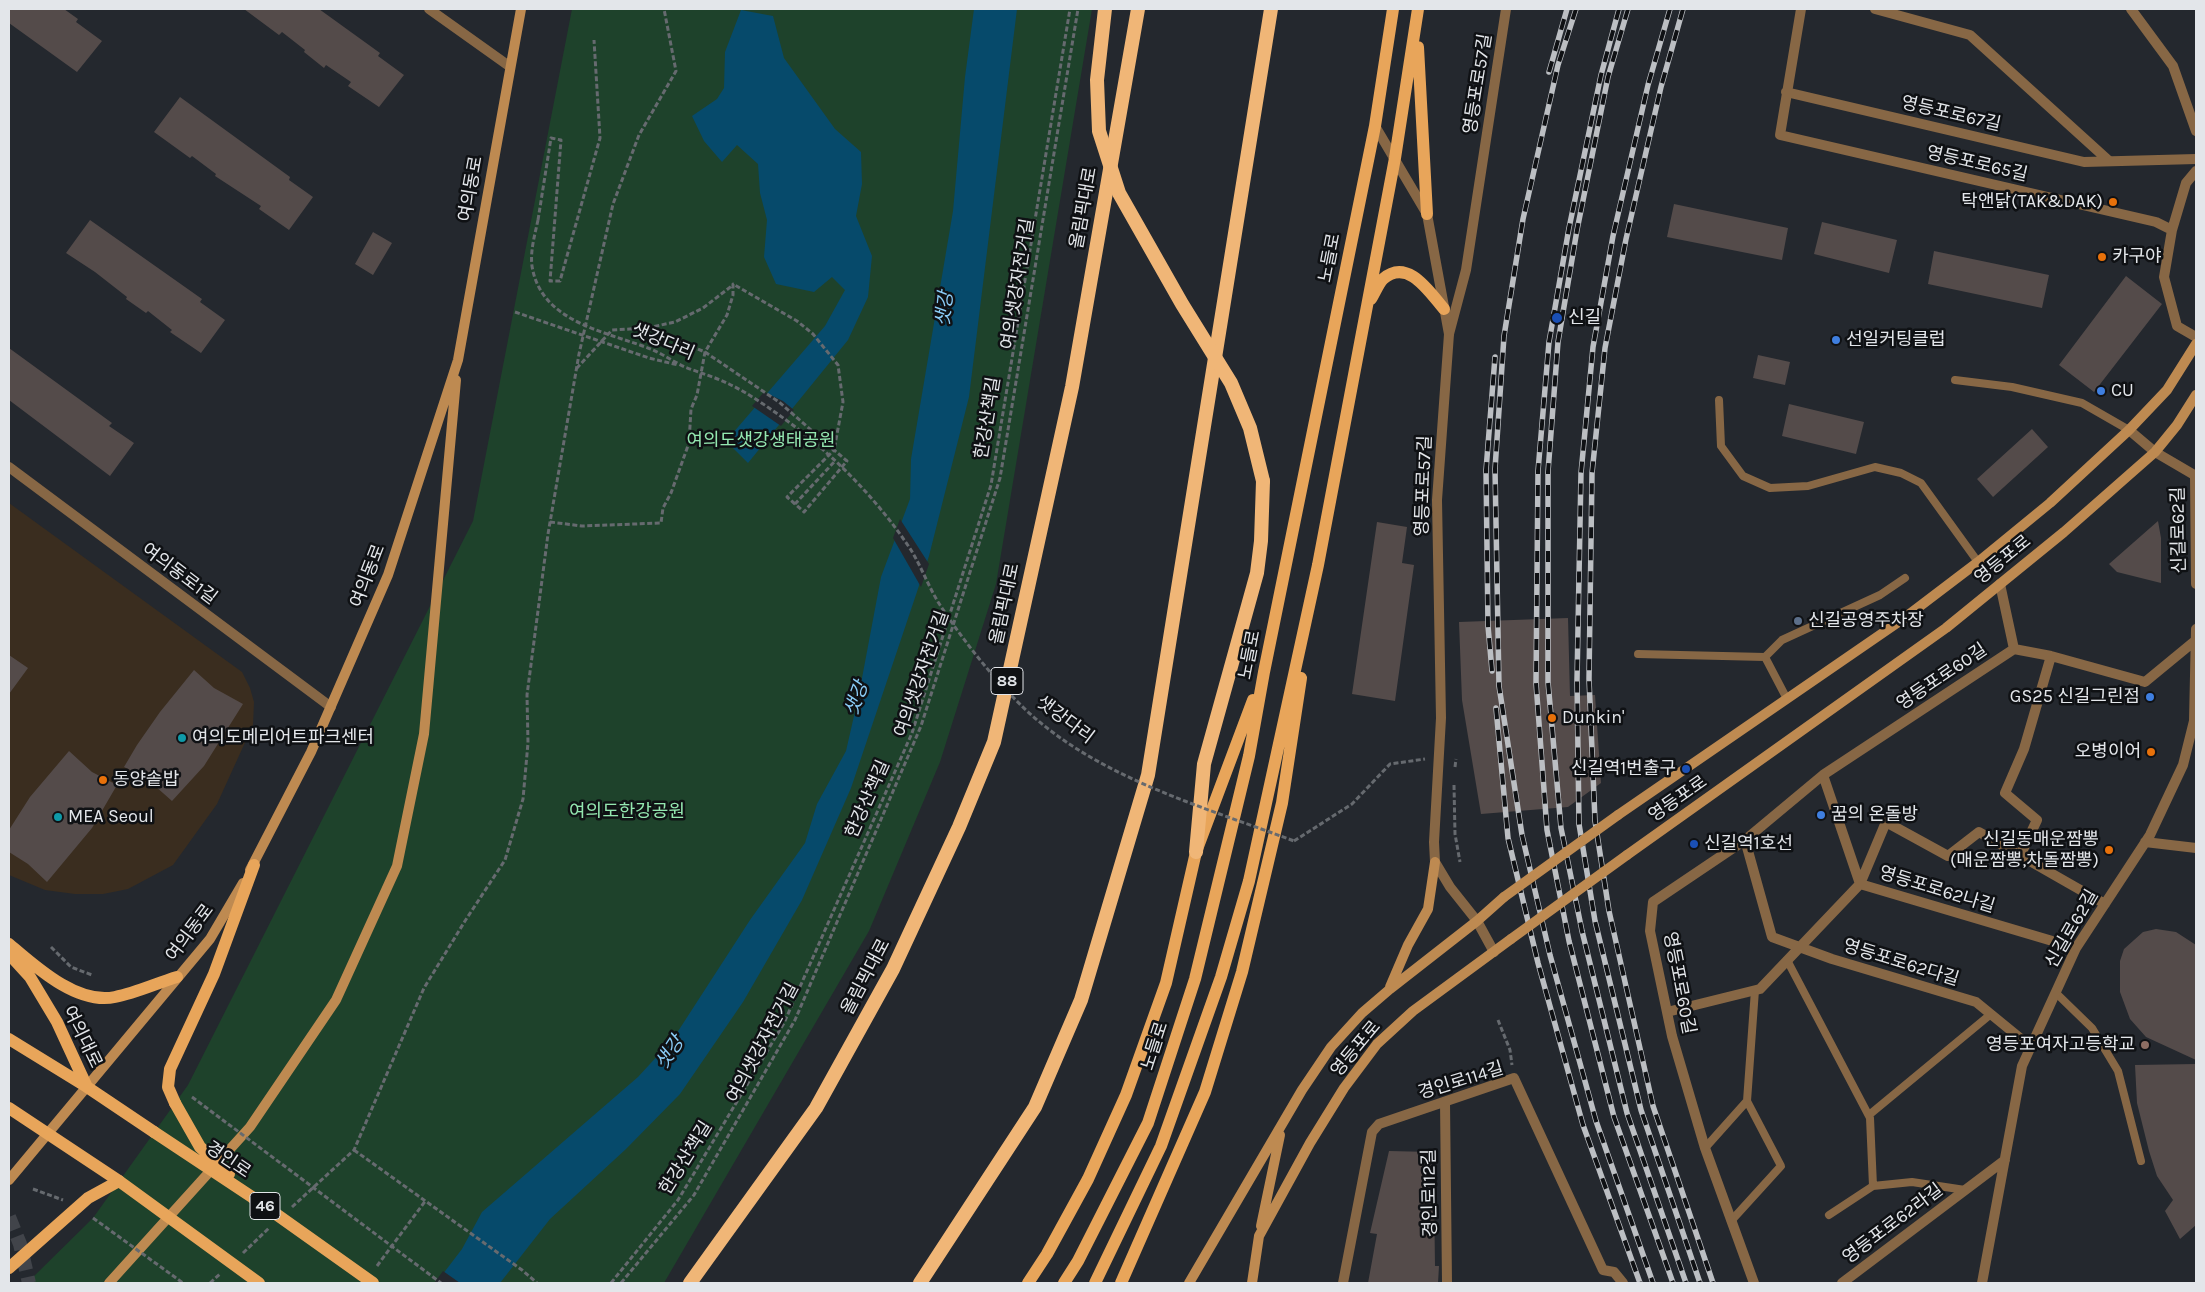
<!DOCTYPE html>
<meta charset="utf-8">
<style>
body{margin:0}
#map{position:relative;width:2205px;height:1292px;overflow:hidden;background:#24282e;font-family:Karla,sans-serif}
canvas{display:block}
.frame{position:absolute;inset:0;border:10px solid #e3e6ea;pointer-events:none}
</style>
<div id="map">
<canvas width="2205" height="1292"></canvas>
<div class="frame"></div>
</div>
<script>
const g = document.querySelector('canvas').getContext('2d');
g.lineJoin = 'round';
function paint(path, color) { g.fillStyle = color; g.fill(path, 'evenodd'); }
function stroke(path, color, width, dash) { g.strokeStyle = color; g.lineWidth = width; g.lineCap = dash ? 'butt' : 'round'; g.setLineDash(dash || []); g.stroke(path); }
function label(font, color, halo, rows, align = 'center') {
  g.font = font + ' Karla,"Noto Sans KR",sans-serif'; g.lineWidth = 5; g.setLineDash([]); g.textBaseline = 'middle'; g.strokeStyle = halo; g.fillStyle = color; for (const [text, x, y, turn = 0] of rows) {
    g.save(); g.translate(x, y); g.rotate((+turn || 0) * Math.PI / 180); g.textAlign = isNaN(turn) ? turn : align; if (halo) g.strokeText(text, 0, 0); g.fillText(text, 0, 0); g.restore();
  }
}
paint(new Path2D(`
 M9,503l233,169 8,16 4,14 -1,23 -36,79 -44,61 -45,24 -25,5h-28l-30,-4 -36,-15z`), '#3a2d1f');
paint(new Path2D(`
 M572,9h520l-96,575 -56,178 -71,169 -205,352h-637l66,-65 95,-133 285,-564z`), '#1e422b');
paint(new Path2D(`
 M974,9h43l-48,388 -40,159 -78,232 -49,112 -59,102 -63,92 -54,55 -76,70 -50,64h-64l26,-34 20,-37 156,-135 35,-38 77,-119 55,-77 12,-39 29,-53 13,-57 22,-117 29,-78 1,-40 42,-248 12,-134z
 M741,10l32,6 11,42 51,71 26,23 1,32 -6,32 16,40 -4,41 -20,43 -100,123 -22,-22 99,-115 20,-36 -13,-13 -18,15 -38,-8 -12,-27 3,-37 -7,-27 -2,-29 -21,-19 -15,17 -18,-21 -12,-25 25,-17 7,-11 1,-36z`), '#064a6b');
paint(new Path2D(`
 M764,392l19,9 11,9 -13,16 -29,-20z
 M900,519l29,45 -8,23 -28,-49z
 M443,1271l17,12h-26z`), '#24282e');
paint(new Path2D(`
 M9,9h55l14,10 -2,3 26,19 -25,31 -68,-49z
 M244,9h75l61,44 -2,3 26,19 -25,32 -31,-21 3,-4 -25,-17 -2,3 -20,-16 1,-2 -23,-18 -3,3z
 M180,97l110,80 -1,3 24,17 -24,33 -30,-21 2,-3 -46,-30 1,-2 -24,-18 -2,2 -36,-26z
 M1674,204l114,24 -6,32 -115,-23z
 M90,220l112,79 -2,3 25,18 -24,33 -31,-21 2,-2 -24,-19 -2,2 -20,-14 1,-2 -32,-25 -29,-19z
 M1822,222l75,18 -8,33 -75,-19z
 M373,232l19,11 -19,32 -18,-11z
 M1934,251l115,24 -7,33 -114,-24z
 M2126,276l36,28 -68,88 -35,-27z
 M9,348l103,75 -3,3 25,17 -24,33 -101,-76z
 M1758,355l32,7 -5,23 -32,-7z
 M1789,404l75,18 -8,32 -74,-18z
 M2032,429l16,18 -55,50 -16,-18z
 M2158,521l3,17v45l-44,-11 -8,-8z
 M1377,522l30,5 -5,36 12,2 -19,136 -43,-7z
 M1568,618l2,78 25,-1 6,88 -33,24 -87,7 -19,-114 -3,-78z
 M9,655l19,13 -19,26z
 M194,670l20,18 29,16 -39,62 -32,35 -26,-23 -22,-11 13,-22 23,-33z
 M69,751l23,21 25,13 -25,43 -45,54 -19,-18 -19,-12v-22l21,-33z
 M2156,929l20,3 20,13v115l-50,-23 -16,-18 -10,-27v-31l4,-12 19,-17z
 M2196,1064v161l-16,14 -15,-28 8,-11 -16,-24 -8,-25 -12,-48 -2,-38z
 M1389,1151l43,1 -2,39h4l1,75h4l-1,17h-70l9,-49 -7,-1z`), '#544b4a');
stroke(new Path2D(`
 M9,1217l11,27 9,39`), '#41444a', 14, [14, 7]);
stroke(new Path2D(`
 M538,220l13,-82 10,2 -11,141h10l40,-143 -6,-98
 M647,328l28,-6 28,-14 30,-23
 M795,504l-8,-7 47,-47 13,11 -43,51 -9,-8 40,-43
 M550,522l32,4 79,-3 2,-15 8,-15 18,-50 2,-34 6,-14 8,-43 22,-37 6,-20v-11l64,37 16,13 25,31 5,37 -9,48 -55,-48 -74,-50 -58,-24 -35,2 -36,39
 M1455,767l1,-8
 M1454,785l1,49 5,28
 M1294,841l58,-37 38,-40 35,-5
 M51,947l20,20 21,8
 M1498,1020l12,30 2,15
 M354,1150l168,120 15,13
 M33,1189l30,11
 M292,1207l62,-57 70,-162 41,-67 40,-61 18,-61 5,-56 -1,-48 21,-161 31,-180 34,-150 26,-69 37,-64 -12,-62
 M243,1253l26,-25
 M377,1266l49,-66
 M210,1283l10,-9
 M611,1283l67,-83 106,-177 128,-290 79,-248 79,-476
 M621,1283l73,-88 101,-175 126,-294 79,-248 78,-469`), '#666a6f', 3, [5, 2.5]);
stroke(new Path2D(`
 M1955,380l57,7 70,16 47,27
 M1719,400l2,46 22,30 27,12 38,-2 67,-19 26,6 20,10 57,79
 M1638,654l127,3 22,42
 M1765,657l17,-17 98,-45 25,-17
 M1787,960l83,158 3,68
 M2056,993l36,35 26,43 23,90
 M1747,1101l8,-111
 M1869,1115l122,-101
 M1705,1148l42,-47 34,65 -50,55
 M1829,1215l44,-29 39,-4 53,8`), '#876745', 8);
stroke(new Path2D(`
 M1801,9l-21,126 376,87 16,8 -8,47 13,49 19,11
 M1875,9l95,26 139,126
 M2131,9l42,57 23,65
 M1786,92l298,70 112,-3
 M2172,230l14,-47 10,-12
 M1449,334l17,-64 40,-261
 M2129,430l26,22 41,24
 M9,467l322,240
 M2195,475l1,109
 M2000,584l14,65
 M1823,775l37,109
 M1745,840l27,97 60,22 144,43 55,45
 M2145,842l51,6
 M2020,856l17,-36 -32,-27 19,-44 27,-93
 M1860,884l26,-62 62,34 31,-24 126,72
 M1667,1012l93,-23 100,-105 216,64
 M1445,1102l2,181
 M1343,1283l29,-151 7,-8 135,-46 89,192 11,2 9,11
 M1754,1283l-49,-135 -33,-112 -22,-105 3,-29 92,-62 78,-65 191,-126 37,7 94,26 51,-42
 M1842,1283l163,-123
 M1982,1283l40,-217 54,-118 74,-113 33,-70 11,-44 2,-92`), '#876745', 10);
stroke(new Path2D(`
 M429,9l80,57
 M1375,126l52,88 22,120 -12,166 4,218 -7,124 1,20 15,25 27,34 17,31`), '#876745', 10);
stroke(new Path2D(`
 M1618,815l285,-196 75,-57 72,-59 79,-73 38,-40 29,-46
 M1627,855l319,-227 118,-96 91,-80 22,-27 19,-30
 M250,870l61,-118 77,-177 70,-215 63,-351
 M1390,987l18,-42 20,-36 7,-47
 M9,1180l201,-241 33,-56
 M1261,1226l19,-91
 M109,1283l141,-156 86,-127 61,-134 27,-132 32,-354
 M1189,1283l113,-193 29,-43 31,-34 28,-24 87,-68 27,-24
 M1252,1283l7,-47 51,-93 34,-55 33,-44 36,-33 98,-72`), '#be8a51', 10);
stroke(new Path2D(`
 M1418,47l9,167
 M1371,299c4,-6 7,-15 12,-20 25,-22 47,14 61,30
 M9,944c27,23 68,61 106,53 21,-4 42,-14 62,-20
 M9,954l21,23 27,45 30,65
 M9,1039l78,48 67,45
 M175,1103l-7,-16 2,-18 44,-95 40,-109
 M9,1108l110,73 -31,17 -79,70
 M1028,1283l19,-29 41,-75 38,-84 40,-112 30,-131 57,-152
 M1064,1283l14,-22 70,-138 47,-144 54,-223 15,-84 111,-546 18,-117
 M1095,1283l66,-137 60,-169 28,-96 69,-316 77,-407 23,-149
 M1121,1283l84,-191 37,-120 40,-169 19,-125`), '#e8a55a', 12);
stroke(new Path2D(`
 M1196,852l8,-88 53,-191 4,-32 2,-60
 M690,1283l126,-175 77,-139 66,-142 35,-85 78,-355 66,-378
 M920,1283l115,-176 46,-107 67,-225 123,-766`), '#f0b677', 14);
const rail = new Path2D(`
 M1576,9l-18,56 -35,154 -19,117 -9,133 4,217 23,149 28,120 46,166 57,162
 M1619,9l-18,66 -32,153 -20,114 -11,129 -2,212 11,147 22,111 45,176 59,166
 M1628,9l-20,68 -31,153 -19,112 -10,130v210l13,146 21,103 45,182 59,170
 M1670,9l-22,76 -35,151 -20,111 -12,126 -4,207 2,144 16,97 46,189 59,173
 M1683,9l-22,78 -35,152 -21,109 -13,125 -3,206 6,142 14,90 44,195 60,177
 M1549,72l18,-63
 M1492,671l-4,-45 -2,-156 9,-113
 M1496,708l12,130 30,125 45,162 57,158`);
stroke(rail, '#bcbfc3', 5.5);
stroke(rail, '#0f1114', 4, [11]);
stroke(new Path2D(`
 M538,220c-3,14 -8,31 -6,46 9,58 78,66 121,84 11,5 21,12 32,17 15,6 30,10 44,17 19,9 39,23 57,36 48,35 92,80 125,130 11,18 18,38 29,55 21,32 45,63 71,90 73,79 185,109 283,146
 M515,312l134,46 29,7
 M192,1097l249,186
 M93,1218l90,65`), '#666a6f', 3, [5, 2.5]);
stroke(new Path2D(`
 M1504,897l114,-82
 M1511,939l116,-84`), '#be8a51', 10);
stroke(new Path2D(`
 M175,1103l25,44 29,27
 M154,1132l98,65 121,86
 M119,1181l140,102`), '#e8a55a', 12);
stroke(new Path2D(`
 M1105,9l-8,71 2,51 20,62 63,111 49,79 19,45 13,53`), '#f0b677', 14);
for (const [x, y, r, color] of [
 [2113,202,5,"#e8710a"],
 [2102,257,5,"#e8710a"],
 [1557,318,6,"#1a4fb4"],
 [1836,340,5,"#3f7fe0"],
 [2101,391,5,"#3f7fe0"],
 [1798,621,5,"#5c6f8a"],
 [2150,697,5,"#3f7fe0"],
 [1552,718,5,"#e8710a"],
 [182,738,5,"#0f9aa8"],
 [2151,752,5,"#e8710a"],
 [1686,769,5,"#1a4fb4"],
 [103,780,5,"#e8710a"],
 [1821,815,5,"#3f7fe0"],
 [58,817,5,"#0f9aa8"],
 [1694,844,5,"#1a4fb4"],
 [2109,850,5,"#e8710a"],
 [2145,1045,5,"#8d6e63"]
]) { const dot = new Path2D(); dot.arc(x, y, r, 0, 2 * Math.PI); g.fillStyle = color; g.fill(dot); stroke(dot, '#0f1114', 2); }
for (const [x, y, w] of [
 [1007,681,32],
 [265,1206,30]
]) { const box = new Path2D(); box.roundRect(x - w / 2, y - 13.5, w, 27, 4); g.fillStyle = '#0f1114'; g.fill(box); stroke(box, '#e3e6ea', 1); }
label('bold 16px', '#e3e6ea', null, [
 ["88",1007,681],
 ["46",265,1206]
]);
label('18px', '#e3e6ea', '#0f1114', [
 ["영등포로57길",1478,84,-81],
 ["영등포로67길",1951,114,13],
 ["영등포로65길",1977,164,13],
 ["여의동로",471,189,-80],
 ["올림픽대로",1084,208,-80],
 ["노들로",1330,258,-79],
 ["여의샛강자전거길",1018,284,-81],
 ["샛강다리",663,342,23],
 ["한강산책길",988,418,-81],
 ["영등포로57길",1424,486,-88],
 ["신길로62길",2179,530,-91],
 ["영등포로",2003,560,-39],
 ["여의동로1길",179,574,37],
 ["여의동로",368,576,-69],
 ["올림픽대로",1005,604,-78],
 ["노들로",1250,655,-79],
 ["여의샛강자전거길",922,674,-71],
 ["영등포로60길",1942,677,-34],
 ["샛강다리",1065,720,37],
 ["한강산책길",868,799,-66],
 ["영등포로",1678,799,-35],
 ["영등포로62나길",1937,890,17],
 ["신길로62길",2072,929,-60],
 ["여의동로",190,933,-53],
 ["영등포로62다길",1901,963,17],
 ["올림픽대로",866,977,-62],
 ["영등포로60길",1679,983,79],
 ["여의대로",82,1037,64],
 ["여의샛강자전거길",763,1043,-62],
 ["노들로",1155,1046,-72],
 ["영등포로",1356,1049,-50],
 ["경인로114길",1461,1081,-17],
 ["한강산책길",686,1158,-58],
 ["경인로",228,1160,34],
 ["경인로112길",1430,1193,-91],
 ["영등포로62라길",1893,1224,-37]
]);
label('18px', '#e3e6ea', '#0f1114', [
 ["탁앤닭(TAK&DAK)",2103,202,"right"],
 ["카구야",2112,257],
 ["신길",1568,318],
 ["선일커팅클럽",1846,340],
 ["CU",2111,391],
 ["신길공영주차장",1808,621],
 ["GS25 신길그린점",2140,697,"right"],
 ["Dunkin'",1562,718],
 ["여의도메리어트파크센터",192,738],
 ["오병이어",2141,752,"right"],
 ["신길역1번출구",1676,769,"right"],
 ["동양솥밥",113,780],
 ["꿈의 온돌방",1831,815],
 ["MEA Seoul",68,817],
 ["신길동매운짬뽕",2099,840,"right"],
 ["(매운짬뽕,차돌짬뽕)",2099,861,"right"],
 ["신길역1호선",1704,844],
 ["영등포여자고등학교",2135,1045,"right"]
], 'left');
label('18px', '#94e7b0', '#0f1114', [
 ["여의도샛강생태공원",761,441],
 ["여의도한강공원",627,812]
]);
label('italic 19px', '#8bcdf8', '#0f1114', [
 ["샛강",945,309,-84],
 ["샛강",857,699,-70],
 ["샛강",670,1053,-56]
]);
</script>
